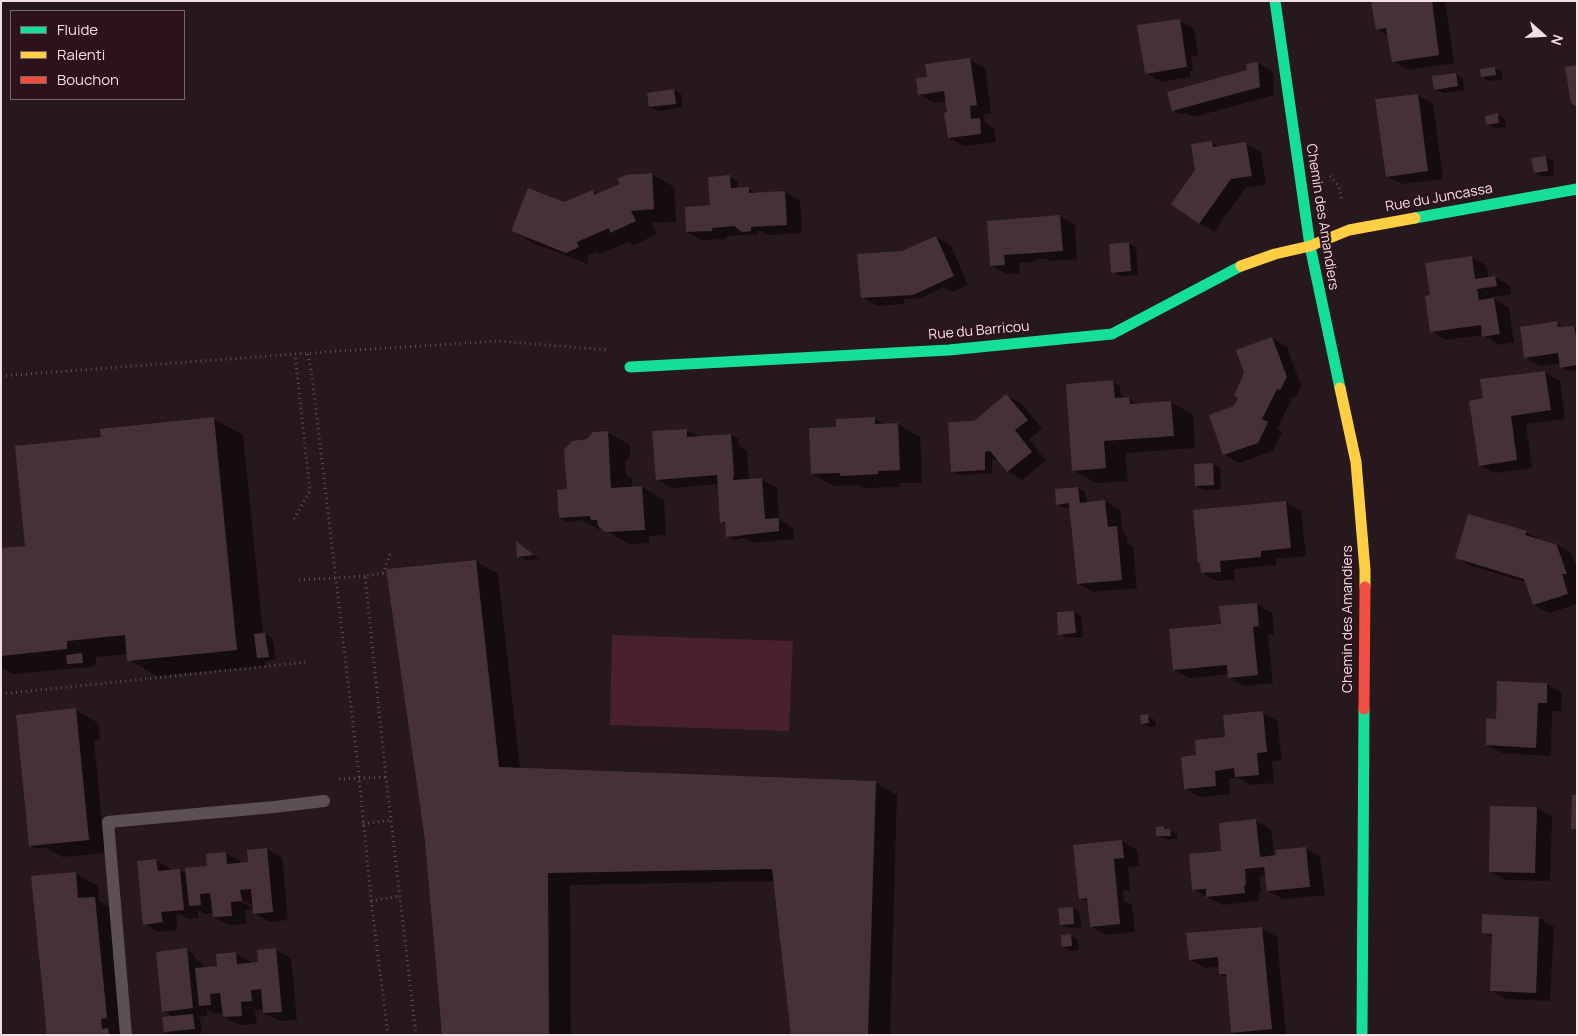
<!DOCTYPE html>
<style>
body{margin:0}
#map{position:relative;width:1578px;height:1036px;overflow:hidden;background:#26181c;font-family:Manrope,sans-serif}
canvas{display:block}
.frame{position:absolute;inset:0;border:2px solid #f2dfe3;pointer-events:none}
.legend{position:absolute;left:10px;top:10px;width:175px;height:90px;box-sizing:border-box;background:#2c121a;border:1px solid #7b646a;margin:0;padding:6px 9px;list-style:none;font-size:15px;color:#f2dfe3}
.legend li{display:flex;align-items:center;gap:10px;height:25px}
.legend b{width:25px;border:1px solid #7b646a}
.north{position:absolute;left:1518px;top:10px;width:50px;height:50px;-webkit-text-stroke:4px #2c121a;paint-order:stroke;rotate:109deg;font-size:14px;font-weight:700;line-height:20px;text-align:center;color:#f2dfe3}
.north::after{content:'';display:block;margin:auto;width:18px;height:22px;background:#f2dfe3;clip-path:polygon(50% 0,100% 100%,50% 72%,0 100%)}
</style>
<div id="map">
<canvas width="1578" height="1036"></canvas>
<div class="frame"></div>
<ul class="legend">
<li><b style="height:6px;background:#16e098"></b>Fluide</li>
<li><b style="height:6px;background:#ffcf43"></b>Ralenti</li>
<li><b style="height:6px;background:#f24e42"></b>Bouchon</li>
</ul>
<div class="north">N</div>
</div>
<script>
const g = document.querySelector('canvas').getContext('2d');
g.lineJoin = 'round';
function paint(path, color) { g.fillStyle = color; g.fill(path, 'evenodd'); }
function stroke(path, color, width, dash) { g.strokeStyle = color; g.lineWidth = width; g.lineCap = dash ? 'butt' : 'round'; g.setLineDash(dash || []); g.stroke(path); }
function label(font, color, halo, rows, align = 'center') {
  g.font = font + ' Manrope,sans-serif'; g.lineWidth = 4.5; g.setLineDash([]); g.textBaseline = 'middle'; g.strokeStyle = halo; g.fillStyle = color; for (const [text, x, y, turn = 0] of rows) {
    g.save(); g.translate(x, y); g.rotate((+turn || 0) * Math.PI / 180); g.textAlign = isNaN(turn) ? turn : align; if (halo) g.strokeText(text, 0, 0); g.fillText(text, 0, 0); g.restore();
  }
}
paint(new Path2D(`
 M612,635l181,6 -4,90 -179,-6z`), '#49212c');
paint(new Path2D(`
 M1373,1h72l9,62 -46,7 -15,-9 -4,-25 -12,-7z
 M1179,20l15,9 4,26 -7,1 2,15h-3l1,6 -30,5 -15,-9z
 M970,60l15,8 6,45 -7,1 1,9 9,5 2,14 -32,4 -15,-8 -3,-37 -12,2 -15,-9z
 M1258,63l15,9 1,23 -80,22 -8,-4 -6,1 -7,-4 75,-39z
 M1495,68l7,4 1,7 -14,2 -7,-4z
 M1456,74l7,4 1,12 -21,3 -8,-4z
 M674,90l7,4 2,13 -25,4 -8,-4z
 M1418,95l15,9 10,75 -41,5 -15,-8z
 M1498,115l7,4 1,8 -11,1 -8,-4z
 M1212,143l8,4 26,-3 15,8 5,33 -20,2 -32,45 -15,-9 -2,-53z
 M1546,157l7,4 1,14 -12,2 -7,-4z
 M652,174l22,13 2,35 -24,1 5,11 -23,11 -5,-3 -29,12 -4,-2 -9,3 1,9 -53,-20 -23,-13 52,-28 29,-12 5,4z
 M730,177l7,4 1,8h10l9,5 28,-2 15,9 2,32 -34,2 -10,-5v4l-32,2 1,3 -25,1 -15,-8 24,-25 -1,-29z
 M1060,216l15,9 2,34 -26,2 -4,-2h-9l-3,3 -16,1 1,10 -14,1 -15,-9 -3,-43z
 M936,237l15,9 17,39 -16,7 -8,-5 -23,11 -17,1v5l-27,2 -15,-9 40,-45z
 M1128,243l8,4 2,28 -18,1 -8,-4z
 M1471,257l16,9 1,12 7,-1 15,9 1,8 -20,3 18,11 5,34 -15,3 -16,-10 -37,5 -15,-9v-35z
 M1557,323l8,4h9l3,1v42l-9,1 -7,-4 -1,-4 -20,3 -15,-9z
 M1272,338l15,9 14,39 -6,12 -2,-2 -16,33 5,3 -9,19 -34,12 -15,-9 11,-47z
 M1545,372l15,9 5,38 -39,5 6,44 -37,5 -15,-8 4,-66z
 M1113,382l7,4 1,9 18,9 32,-2 22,13 2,33 -70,5 3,28 -32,2 -23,-13z
 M1007,396l15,8 20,25 -13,10 17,22 -24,19 -15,-9 -9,-11h-6v13l-33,2 -7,-4 22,-49z
 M214,419l29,16 20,199h2l7,4 4,22 -11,1 1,5 -109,10 -28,-16 -1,-6 -32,3v8l-6,2 -77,7 -12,-7v-117l25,-3 76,-109z
 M875,419l7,4v2l16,-1 22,13 2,46h-22v4l-37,1 -5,-3 -24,1 -22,-12 24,-46z
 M687,430l13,7 31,-2 7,4 1,7 8,4 2,31 13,-1 15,8 2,31 14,9 1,11 -41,4 -10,-5 -9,2 -7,-4 -1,-11 -5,-3 -2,-38 -47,4 -15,-9zM743,533v3l-11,1v-2z
 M607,432l23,13v11l-5,6 1,13 6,4v9l10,-1 22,13 2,35 -17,1v7l-20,1 -26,-15h-5l-16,-9 -15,2 -7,-4 9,-28 19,-49z
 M1212,464l8,4 1,21 -17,1 -8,-4z
 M1078,488l7,4 2,11 18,-2 15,9 2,20 5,7v6l6,4 4,41 -43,4 -15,-8 -8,-77 -6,1 -8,-4z
 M1286,502l15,9 5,45 -30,3v6l-42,4 1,11 -18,1 -15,-8 -8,-62z
 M1469,515l57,17 16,10 12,3 2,-1 15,9 6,15v36l-28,9 -15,-8 -8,-23 -55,-16 -15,-9z
 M523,547l16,12 -14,1 -7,-4z
 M476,561l22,13 22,195 355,13 22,13 -7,240h-98l-17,-154 -205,4 1,150h-128z
 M1257,604l15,9 2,21 -6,1 5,48 -29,3 -15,-9v-3l-40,4 -15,-8 49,-45z
 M1074,612l7,4 2,21 -16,1 -7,-4z
 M1547,684l15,9 -1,18h-9l-1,45 -49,-3 -15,-8 10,-25z
 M76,710l22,13 2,16 -6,1 11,113 -43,4 -17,-10 -8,2 -7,-4z
 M1262,712l15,9 5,39 -10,1 2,22 -23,2 -13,-7 -9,1 1,15 -30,3 -15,-9 41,-50z
 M1148,716l7,4 1,7h-7l-7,-4z
 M1537,808l15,9 -2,64 -45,-1 -15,-9z
 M1256,821l15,8 3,28 31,-9 15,9 5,38 -42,4 -15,-8 -1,-15 -8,1 2,16h-2v8l-37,4 -29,-16 30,-37z
 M1163,828l14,6v5h-12l-8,-4z
 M1122,841l15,9 2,16 -11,1 2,23 -7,1 1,10 8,4 3,27 -29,3 -15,-9 -2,-23 -9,-5z
 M267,849l15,9 6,62 -19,2 -15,-9v-7l-17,-9 -1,2 18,10 -9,1 2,14 -18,1 -15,-8v-4l-9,1 -7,-4v8l-10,1 -9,-6 -3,2 1,15 -18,2 -15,-8 12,-64 15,9v2l9,-1 7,5 22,-8 17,-14 15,9v2l8,-1z
 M75,873l23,13 1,15 11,6 13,128h-75z
 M1073,908l7,5 1,14 -13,1 -7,-4z
 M1539,918l15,9 -4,74 -44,-2 -15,-9 2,-52 -10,-6z
 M1261,928l16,9 9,98h-49l-5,-3 -4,-54 -7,-4 -1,-8 -15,2 -15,-9z
 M1071,935l7,5 1,10 -9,1 -7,-4z
 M187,950l7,4v4l8,5 1,6 16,-2 16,-14 16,9v2l8,-1 17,-13 15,8 6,62 -17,1 -16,-8v-4l-9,1 2,14 -18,1 -15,-8v-4l-9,1 -8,-5v7l-10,1 3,2 2,14 -32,2 -5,-3 9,-15 -11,-6z`), '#0007');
paint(new Path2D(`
 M1371,1h61l7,54 -47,7 -6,-34 -10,2z
 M1180,19l7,48 -42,7 -8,-49z
 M970,58l7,47 -7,1 1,13 9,-1 1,16 -33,4 -4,-25 3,-1 -3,-21 -26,4 -2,-17 11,-1 -2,-13z
 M1258,62l2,25 -88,24 -5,-19 80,-22 -1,-6z
 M1577,65v42l-6,-4 -6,-36z
 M1495,67l1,8 -15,2 -1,-8z
 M1456,73l2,13 -24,4 -2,-14z
 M674,89l2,15 -27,3 -2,-14z
 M1418,94l10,77 -42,6 -11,-78z
 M1498,113l1,10 -13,2 -1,-9z
 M1212,141l1,6 33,-5 6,34 -21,3 -32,45 -28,-20 24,-34 -4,-26z
 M1546,156l2,15 -14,2 -3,-15z
 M652,173l2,36 -23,2 5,10 -26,12 -1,-5 -32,14 2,5 -13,6 -55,-22 17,-43 36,14 29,-12 1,5 26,-11 -3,-5 9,-4z
 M730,175l1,13 18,-1v6l36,-2 2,34 -36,2v4l-9,1 -8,-6 -22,2v3l-26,1 -1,-25 25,-2 -2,-28z
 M1060,215l3,36 -59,4 1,10 -15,1 -3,-45z
 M936,236l18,40 -41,19 -52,3 -4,-44 45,-3z
 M1129,242l2,29 -20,2 -2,-29z
 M1472,256l3,23 20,-3 2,10 -20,3 2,11 15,-2 6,36 -18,3 -1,-12 -51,7 -5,-36 5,-1 -5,-32z
 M1557,321l1,6 16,-1 3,14v25l-17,3 -2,-15 -34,5 -4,-31z
 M1272,337l15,40 -7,13 -3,-1 -15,30 6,3 -10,21 -35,12 -14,-40 25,-9 4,-8 -4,-2 10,-23 -8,-23z
 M1545,371l6,39 -40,6 6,44 -38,6 -10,-65 14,-3 -3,-19z
 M1113,380l2,18 14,-1 1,7 41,-3 3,35 -70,5 2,27 -34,3 -6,-87z
 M1006,394l22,26 -13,10 17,22 -25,20 -17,-21 -5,1v18l-34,2 -3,-50 26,-1z
 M214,417l23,233 -110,11 -2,-26 -58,6v8l-66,7v-108l24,-2 -10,-100 86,-9 -1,-8z
 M875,417v7l23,-1 2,47 -22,1v3l-38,2v-3l-29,1 -2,-46 27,-1v-8z
 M687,429v8l44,-3 3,40 -1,6 29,-2 3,41 14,-1v13l-53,6 -1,-15 -5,1 -3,-48 -61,5 -4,-49z
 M608,431l3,57 31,-2 3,44 -40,2 -7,-6 -1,-6h-6l-1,-4 -31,2 -2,-28 10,-1 -3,-39 8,-9 15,-2 6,-7z
 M1213,463l1,22 -19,1 -1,-22z
 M1078,487l2,16 25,-3 3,27 9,-1 5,54 -45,4 -8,-81 -13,2 -1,-16z
 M1286,501l5,47 -30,3v6l-41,4 1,11 -20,1 -1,-10h-2l-5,-53z
 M1468,514l59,17 -2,4 29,9 2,-1 11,31h-5l6,20 -35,11 -9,-26 -69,-21z
 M516,541l18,14 -17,2z
 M476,560l23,207 377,14 -8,254h-77l-19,-166 -224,4 1,162h-107l-17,-195 -39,-271z
 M1257,603l2,23 -6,1 5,48 -30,3 -1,-13 -54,5 -4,-41 52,-5 -2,-18z
 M1074,611l2,22 -18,2 -1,-23z
 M265,633l4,24 -12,1 -3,-24z
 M82,653l1,10 -16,1 -1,-9z
 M1497,681l50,2v20h-9l-2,45 -50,-3v-27l10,1z
 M76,708l13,132 -60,6 -13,-131z
 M1263,711l4,41 -10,1 2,22 -24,2 -1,-9 -19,3 1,15 -32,3 -3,-32 15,-2 -1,-15 30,-3 -2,-22z
 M1148,714l1,9 -8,1 -1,-9z
 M1572,795h5v34h-6z
 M1490,806l47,1 -2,66 -46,-1z
 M1256,819l4,38 16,-2v-5l30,-3 4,40 -43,4 -3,-24 -19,2 1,16h-2l1,8 -39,4v-8l-14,1 -3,-36 32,-3 -2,-28z
 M1164,826v3h6l1,7h-15v-9z
 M1122,840l2,18 -10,1 6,65 -30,3 -3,-29 -8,1 -6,-54z
 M267,848l6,64 -20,2 -2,-25 -11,1 2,11 -11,1 1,14 -19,1 -3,-24 -10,1 1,11 -12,1 -4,-38 22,-2 -1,-12 20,-2 1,12 21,-2 -1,-12z
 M156,859l2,12 22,-2 4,41 -23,2 2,10 -20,3 -6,-64z
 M76,872l2,26 17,-1 12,121 -6,1 1,10 6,-1 1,7h-62l-16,-159z
 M1073,907l1,17 -14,1 -2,-17z
 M1482,914l57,3 -3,76 -46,-2 2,-57 -10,-1z
 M1262,927l10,102 -41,4 -5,-59h-7l-1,-17 -29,3 -3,-27z
 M1071,934l1,12 -10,1 -1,-12z
 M187,948l6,60 -31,4 -6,-60z
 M276,948l6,64 -19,1 -2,-24 -10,1 1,11 -11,1 1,14 -19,1 -3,-24 -10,1 1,11 -12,1 -4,-38 22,-2 -1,-12 20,-2 1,12 21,-2 -1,-12z
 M193,1014l2,15 -31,3 -2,-15z`), '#463139');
stroke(new Path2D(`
 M1330,176l9,10 3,15
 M308,354l4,22 46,391 14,141 16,127
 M1,376l294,-22 203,-13 110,9
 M294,519l16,-28 -15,-137
 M390,554l-7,19 -18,3 21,201 30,258
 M299,580l66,-4
 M1,694l307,-32
 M339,779l47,-2
 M363,824l29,-4
 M371,901l28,-5`), '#5c5255', 3, [1, 4]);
stroke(new Path2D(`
 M126,1035l-18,-213 166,-15 50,-6`), '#5d5054', 12);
stroke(new Path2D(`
 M1275,1l35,245 30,142
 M1415,218l162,-29
 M630,367l319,-17 163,-16 129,-68
 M1362,1035l2,-326`), '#16e098', 11);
stroke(new Path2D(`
 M1241,266l34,-12 35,-8 39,-16 66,-12
 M1340,388l16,74 9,108v17`), '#ffcf43', 11);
stroke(new Path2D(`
 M1364,709l1,-122`), '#f24e42', 11);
label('14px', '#f2dfe3', '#2c121a', [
 ["Rue du Juncassa",1439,198,-10],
 ["Chemin des Amandiers",1322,217,81],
 ["Rue du Barricou",979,331,-5],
 ["Chemin des Amandiers",1348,619,-90]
]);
</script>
